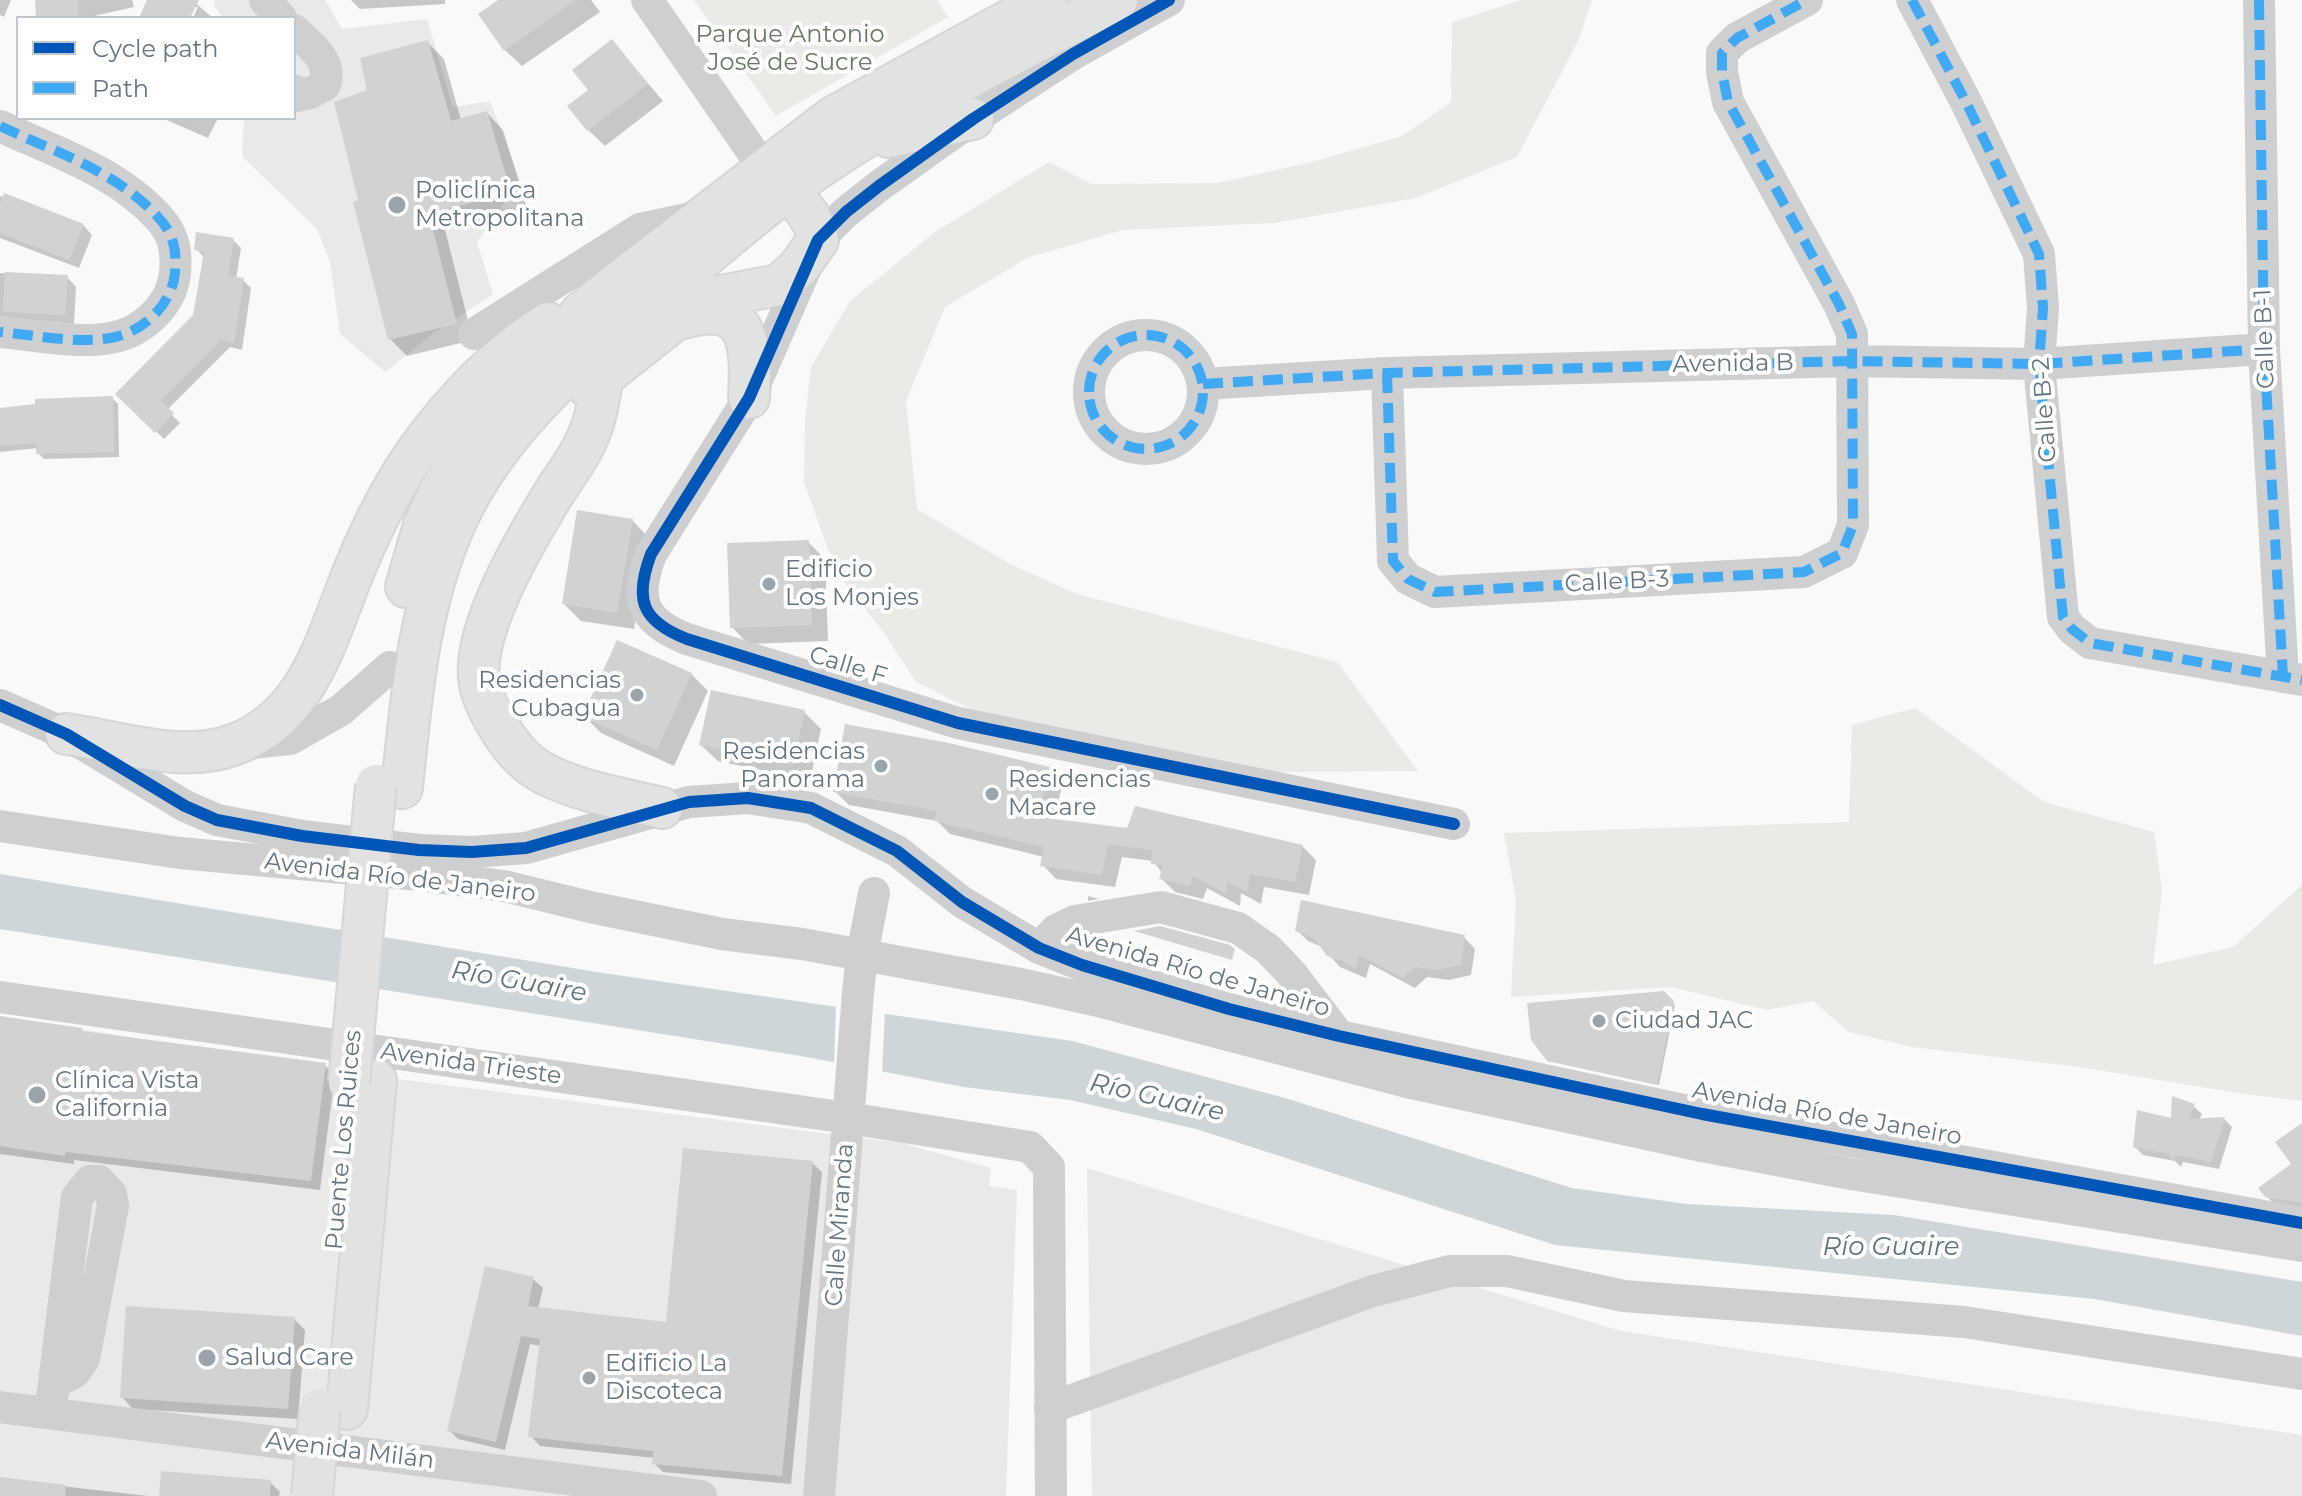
<!DOCTYPE html>
<meta charset="utf-8">
<style>
body{margin:0}
#map{position:relative;width:2302px;height:1496px;overflow:hidden;background:#f9f9f9;font-family:Montserrat,sans-serif}
canvas{display:block}
.legend{position:absolute;left:16px;top:16px;width:280px;height:104px;box-sizing:border-box;background:#fff;border:2px solid #c1c8cd;margin:0;padding:10px 14px;list-style:none;font-size:24px;color:#657683}
.legend li{display:flex;align-items:center;gap:16px;height:40px}
.legend b{width:40px;border:2px solid #c1c8cd}
</style>
<div id="map">
<canvas width="2302" height="1496"></canvas>
<ul class="legend">
<li><b style="height:10px;background:#0057b8"></b>Cycle path</li>
<li><b style="height:10px;background:#3fa9f5"></b>Path</li>
</ul>
</div>
<script>
const g = document.querySelector('canvas').getContext('2d');
g.lineJoin = 'round';
function paint(path, color) { g.fillStyle = color; g.fill(path, 'evenodd'); }
function stroke(path, color, width, dash) { g.strokeStyle = color; g.lineWidth = width; g.lineCap = dash ? 'butt' : 'round'; g.setLineDash(dash || []); g.stroke(path); }
function label(font, color, halo, rows, align = 'center') {
  g.font = font + ' Montserrat,sans-serif'; g.lineWidth = 8; g.setLineDash([]); g.textBaseline = 'middle'; g.strokeStyle = halo; g.fillStyle = color; for (const [text, x, y, turn = 0] of rows) {
    g.save(); g.translate(x, y); g.rotate((+turn || 0) * Math.PI / 180); g.textAlign = isNaN(turn) ? turn : align; if (halo) g.strokeText(text, 0, 0); g.fillText(text, 0, 0); g.restore();
  }
}
paint(new Path2D(`
 M215,0h110l17,29 85,-10 26,88 37,-6 30,79 -43,62 16,52 -58,38 -50,40 -45,-38 -10,-72 -13,-33 -75,-73 2,-38h50v-100h-71l-9,-13z
 M0,1016l335,55 566,72 90,25 -2,18 28,4 -11,306h-1006z
 M1087,1168l534,163 681,104v61h-1210z`), '#e8e9e9');
paint(new Path2D(`
 M694,0h243l11,17 -172,99z
 M1521,0h71l-13,39 -62,118 -101,41 -142,25 -151,7 -94,27 -84,50 -39,94 11,108 91,54 69,31 260,68 81,109 -149,1 -288,-58 -65,-32 -34,-52 -46,-58 -32,-90 1,-63 6,-52 39,-66 85,-69 114,-70 42,22 127,-1 90,-20 94,-27 49,-34 1,-80z
 M1915,708l129,94 110,30 8,60 -9,73 80,-18 69,-62v216l-64,-8 -158,-26 -168,-20 -63,-15 -36,-31 -46,9 -96,-23 -160,10 5,-97 -12,-67 345,-11 3,-97z`), '#e8ebe6');
paint(new Path2D(`
 M0,874l603,99 469,68 213,57 287,90 115,16 207,11 408,67v54l-208,-37 -539,-54 -359,-116 -126,-29 -106,-13 -163,-31 -801,-127z`), '#ced6d9');
paint(new Path2D(`
 M836,1003l49,7 -3,65 -48,-9z`), '#f9f9f9');
paint(new Path2D(`
 M0,0h11l-7,17 -4,-2z
 M37,0h95l2,7 -49,11h-47z
 M149,0h43l21,18h-20l5,-11h-5l-5,11h-47z
 M351,0h94v4l-85,5z
 M502,0h89l9,12 -78,54 -17,-16z
 M612,41l51,60 -58,45 -17,-16 3,-40z
 M427,42l17,17 17,61 26,-7 16,17 24,78 -82,22 28,110 -66,16 -17,-17 -30,-138 10,-110z
 M162,118h56l-10,20z
 M0,196l83,29 9,10 -13,33 -79,-30z
 M233,240l8,8 -5,31 7,1 8,8 -9,62 -12,-3 -63,63 13,13 -16,16 -46,-45 77,-78 10,-58 -9,-9z
 M0,273l67,4 9,10 -2,37 -74,-7z
 M112,398l6,6 1,53 -75,2 -6,-6v-5l-38,4v-42z
 M632,520l16,17 -14,92 -53,-8 -17,-17z
 M808,542l17,17 3,82 -80,3 -16,-17z
 M691,674l17,17 -34,75 -73,-33 -16,-16z
 M804,712l17,17 -11,52 -92,-20 -17,-16z
 M1049,769l14,14 -10,38 249,25 14,14 -7,35 -45,-8 -3,17 -20,-11 -1,13 -33,-18 -4,11 -28,-7 -14,-14 2,-4 -10,-13 -31,-4 -7,30 -59,-8 -13,-14 1,-8 -94,-23 -13,-13 -88,-16 -14,-14z
 M1088,896l11,3 -11,2z
 M1297,930l167,7 11,12 -4,26 -22,5 -22,-3 -12,11 -45,-24 -4,14 -26,-11 -18,-20 -14,-6z
 M1663,993l12,12 -16,80 -110,-25z
 M0,1018l81,12 4,4 240,31 10,9 -15,116 -246,-30v4l-74,-10z
 M2193,1106l9,8 -3,6 25,-1 8,8 -13,42 -36,-7 -2,5 -6,-6 -32,-6 -8,-8z
 M2302,1125v87l-24,-5 -12,-11 27,-32z
 M812,1163l10,9 -31,312 -128,-12 -9,-9 1,-5 -115,-12 -9,-10 10,-90 -11,-2 -25,106 -47,-11 -9,-9 84,-151 10,9 -5,21 130,15z
 M294,1319l11,11 -7,89 -165,-10 -11,-12z
 M0,1479l148,17h-148z
 M270,1482l10,10 -1,4h-118z`), '#0003');
paint(new Path2D(`
 M35,0h43l1,18h-43z
 M147,0h52l-9,18h-51z
 M498,0h78l-72,51 -26,-37z
 M612,39l36,45 -61,47 -20,-25 21,-16 -16,-20z
 M428,40l23,81 36,-10 24,81 -82,22 28,110 -69,16 -35,-138 5,-2 -24,-98 33,-12 -7,-32z
 M4,193l80,31 -15,36 -69,-27v-29z
 M196,232l38,6 -6,38 16,2 -10,65 -13,-3 -60,61 13,12 -19,20 -40,-39 78,-79 11,-63 -10,-2z
 M5,272l63,3 -3,40 -62,-3z
 M113,396l1,56 -78,2v-11l-36,3v-38l35,-4v-5z
 M577,510l56,9 -16,94 -55,-9z
 M809,540l3,85 -82,3 -3,-85z
 M617,640l75,33 -35,77 -75,-33z
 M711,690l94,20 -12,55 -94,-20z
 M845,724l104,19 101,24 -12,50 89,11 8,-22 168,39 -8,37 -45,-8 -3,18 -20,-10v12l-34,-18 -3,10 -31,-7 4,-14 -12,-1 1,-14 -44,-6 -6,31 -62,-9 4,-19 -110,-26 3,-10 -104,-19z
 M1301,900l164,35 -4,30 -24,5 -22,-3 -12,11 -44,-23 -4,14 -12,-8 -16,-5 -13,-18 -19,-7z
 M1160,926l70,19 5,4 -3,11 -98,-29z
 M1664,991l10,10 -17,84 -110,-24 -16,-21 -4,-37z
 M0,1016l82,12v3l244,32 -15,118 -246,-29v4l-65,-10z
 M2172,1096l23,8 -6,15 36,-2 -14,45 -36,-7 -3,6 -2,-7 -37,-7 4,-37 34,8z
 M2302,1123v80l-37,-6 -7,-9 33,-24 -16,-22z
 M683,1148l130,13 -31,315 -130,-12 1,-13 -125,-14 12,-98 -19,-3 -25,106 -49,-11 38,-165 49,11 -6,29 138,16z
 M126,1306l169,11 -7,92 -168,-11z
 M161,1471l110,9 -1,16h-111z
 M0,1477l66,8 -1,11h-65z`), '#d0d2d3');
const major = new Path2D(`
 M889,137l84,-18
 M684,318c68,-20 68,31 65,80
 M603,376c-4,22 -7,45 -17,65 -7,16 -19,32 -29,47 -27,44 -83,136 -78,189 1,16 9,31 17,45 12,21 26,40 49,52 36,18 78,25 117,34
 M589,388l101,-80 25,-11 64,-12 20,-18 19,-27c-3,-28 -31,-49 -50,-67
 M406,587l18,-62 15,-32 18,-29 40,-57 85,-95 39,-32 212,-163 213,-117
 M66,734c52,7 115,30 167,11 74,-27 92,-102 118,-167 14,-36 31,-71 51,-104 34,-55 91,-117 146,-151
 M402,788c9,-90 17,-188 56,-271 44,-93 124,-159 202,-223 42,-34 83,-71 126,-103 103,-76 218,-132 331,-191
 M347,1409l29,-329`);
stroke(major, '#d5d6d7', 44);
stroke(new Path2D(`
 M265,0l16,18
 M647,0l118,170
 M1169,0l-96,54 -100,65 -94,67 -33,26 -28,28 -69,158 -98,156c-17,45 -10,67 36,85l271,84 496,101
 M1912,0l54,102 73,152 4,54 -4,56 24,253 9,12 18,14 212,37
 M2259,0l5,349 19,328
 M294,30c16,15 39,31 31,55l-15,8 -14,3 -2,-6
 M0,126c55,26 116,45 158,91 16,17 19,34 17,56 -3,32 -33,60 -65,65 -32,6 -77,-3 -110,-6
 M474,334l166,-105 61,-13
 M1089 392a57 57 0 1 1 114 0a57 57 0 1 1-114 0Z
 M1387,373l6,188 15,18 27,13 369,-20 38,-19 11,-28 -1,-191 -13,-30 -111,-202 -6,-30v-19l15,-15 70,-38
 M1203,384l184,-11 464,-12 188,3 225,-15
 M0,705l66,29 119,72 32,14 85,16 117,14 53,2 54,-4 163,-46 59,-4 63,10 86,43 65,51 77,46 43,17 147,44 110,27 363,78 600,109
 M241,744l49,-5 51,-29 49,-43
 M0,826l180,27 239,22 85,11 86,21 132,27 80,10 219,40 81,18 305,80 295,64 149,28 451,72
 M1039,948l17,-18 19,-9 86,-14 77,21 30,21 23,24 48,63
 M0,997l848,121 182,29 19,20 2,329
 M0,1407l701,89
 M1050,1408l323,-117 77,-20h57l117,25 340,26 338,52
 M50,1413l4,-30 23,-186 13,-16h9l12,13 2,12 -29,153 -9,13 -21,11
 M819,1496l39,-503 4,-38 12,-62`), '#cecfd0', 32);
stroke(major, '#e1e2e2', 40);
const majorBridge = new Path2D(`
 M349,1083l27,-298
 M312,1496l8,-87`);
stroke(majorBridge, '#d5d6d7', 44, []);
stroke(majorBridge, '#e1e2e2', 40);
stroke(new Path2D(`
 M1912,0l54,102 73,152 4,54 -4,56 24,253 9,12 18,14 212,37
 M2259,0l5,349 19,328
 M0,126c55,26 116,45 158,91 16,17 19,34 17,56 -3,32 -33,60 -65,65 -32,6 -77,-3 -110,-6
 M1089 392a57 57 0 1 1 114 0a57 57 0 1 1-114 0Z
 M1387,373l6,188 15,18 27,13 369,-20 38,-19 11,-28 -1,-191 -13,-30 -111,-202 -6,-30v-19l15,-15 70,-38
 M1203,384l184,-11 464,-12 188,3 225,-15`), '#3fa9f5', 10, [20, 10]);
stroke(new Path2D(`
 M1169,0l-96,54 -100,65 -94,67 -33,26 -28,28 -69,158 -98,156c-17,45 -10,67 36,85l271,84 496,101
 M0,705l66,29 119,72 32,14 85,16 117,14 53,2 54,-4 163,-46 59,-4 63,10 86,43 65,51 77,46 43,17 147,44 110,27 363,78 600,109`), '#0057b8', 12);
for (const [x, y, r, color] of [
 [397,205,10,"#99a4ac"],
 [769,584,8,"#99a4ac"],
 [637,695,8,"#99a4ac"],
 [881,766,8,"#99a4ac"],
 [992,794,8,"#99a4ac"],
 [1599,1021,8,"#99a4ac"],
 [37,1095,10,"#99a4ac"],
 [207,1358,10,"#99a4ac"],
 [589,1378,8,"#99a4ac"]
]) { const dot = new Path2D(); dot.arc(x, y, r, 0, 2 * Math.PI); g.fillStyle = color; g.fill(dot); stroke(dot, '#fff', 3); }
label('24px', '#687a64', '#fff', [
 ["Parque Antonio",790,35],
 ["José de Sucre",790,63]
]);
label('24px', '#657683', '#fff', [
 ["Policlínica",415,191],
 ["Metropolitana",415,219],
 ["Edificio",785,570],
 ["Los Monjes",785,598],
 ["Residencias",621,681,"right"],
 ["Cubagua",621,709,"right"],
 ["Residencias",865,752,"right"],
 ["Panorama",865,780,"right"],
 ["Residencias",1008,780],
 ["Macare",1008,808],
 ["Ciudad JAC",1615,1021],
 ["Clínica Vista",55,1081],
 ["California",55,1109],
 ["Salud Care",225,1358],
 ["Edificio La",605,1364],
 ["Discoteca",605,1392]
], 'left');
label('24px', '#657683', '#fff', [
 ["Calle B-1",2265,339,-92],
 ["Avenida B",1733,364,-1],
 ["Calle B-2",2045,410,-94],
 ["Calle B-3",1617,582,-3],
 ["Calle F",848,666,17],
 ["Avenida Río de Janeiro",400,878,7],
 ["Avenida Río de Janeiro",1198,972,16],
 ["Avenida Trieste",471,1064,8],
 ["Avenida Río de Janeiro",1827,1114,10],
 ["Puente Los Ruices",344,1140,-85],
 ["Calle Miranda",840,1225,-86],
 ["Avenida Milán",350,1451,7]
]);
label('italic 26px', '#60757c', '#fff', [
 ["Río Guaire",519,982,10],
 ["Río Guaire",1157,1098,13],
 ["Río Guaire",1891,1247]
]);
</script>
